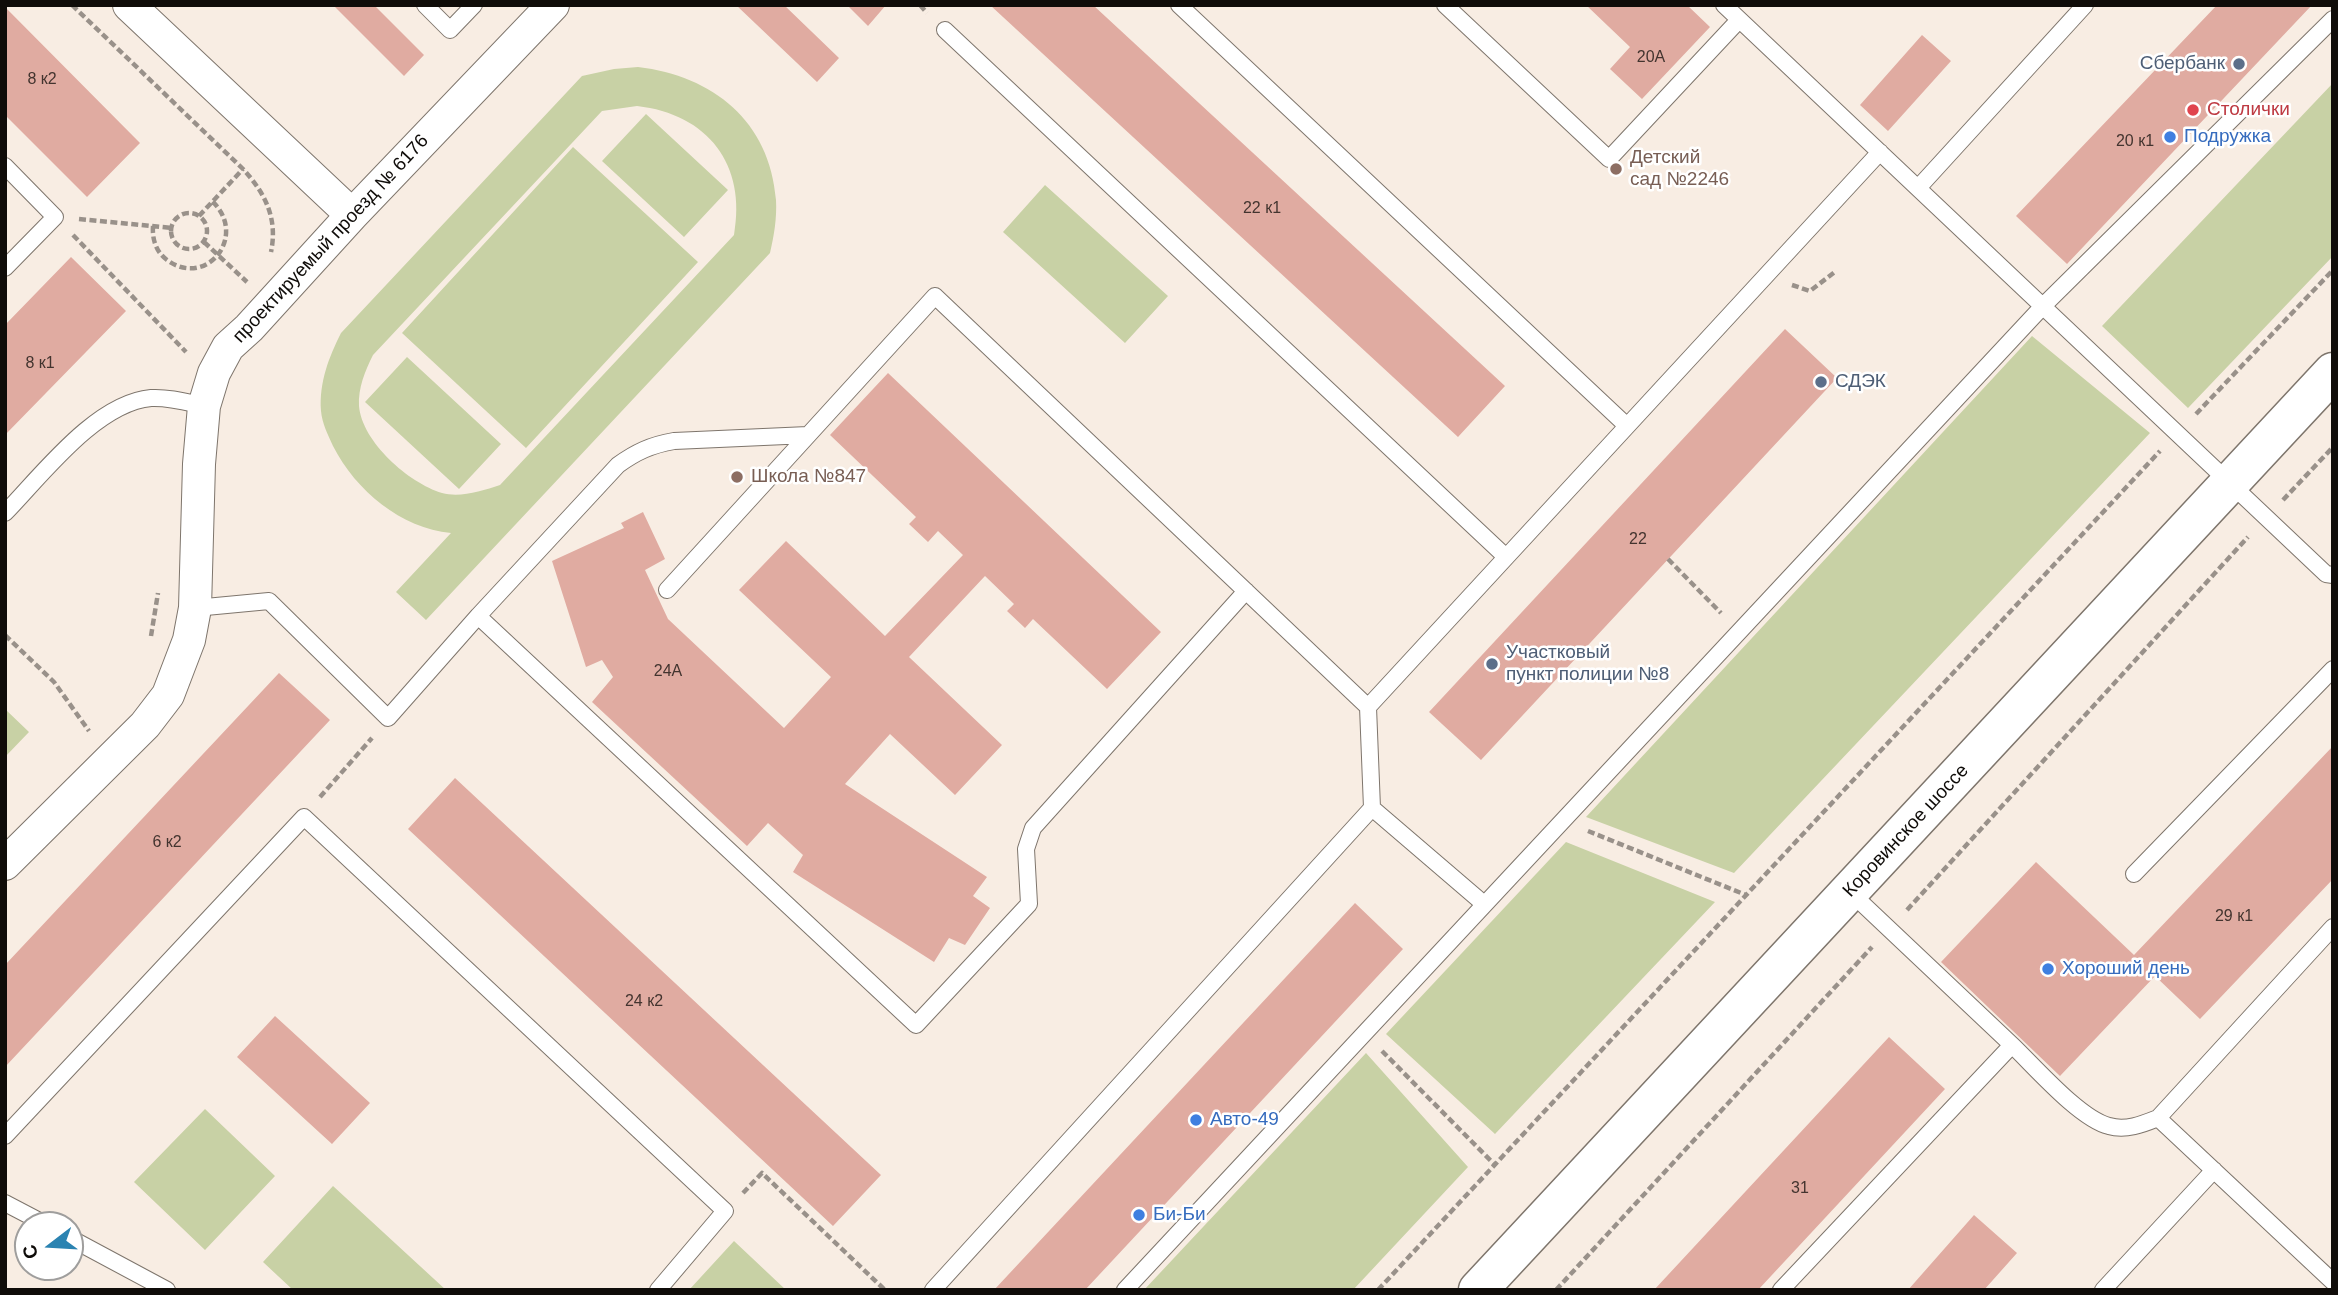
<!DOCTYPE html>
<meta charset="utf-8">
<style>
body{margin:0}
#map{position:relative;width:2338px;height:1295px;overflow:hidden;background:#f8ede3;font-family:Arial,sans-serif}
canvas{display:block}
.frame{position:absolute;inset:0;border:7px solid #0f0c09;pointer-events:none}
.north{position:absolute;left:14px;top:1211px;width:70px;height:70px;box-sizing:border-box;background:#fff;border:2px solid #9f9e9d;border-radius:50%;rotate:253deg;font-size:19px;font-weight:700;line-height:28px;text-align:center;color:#0f0c09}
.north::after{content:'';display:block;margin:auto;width:24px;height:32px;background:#2b83b1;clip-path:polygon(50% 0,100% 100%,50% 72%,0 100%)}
</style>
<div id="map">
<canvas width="2338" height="1295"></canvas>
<div class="frame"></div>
<div class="north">С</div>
</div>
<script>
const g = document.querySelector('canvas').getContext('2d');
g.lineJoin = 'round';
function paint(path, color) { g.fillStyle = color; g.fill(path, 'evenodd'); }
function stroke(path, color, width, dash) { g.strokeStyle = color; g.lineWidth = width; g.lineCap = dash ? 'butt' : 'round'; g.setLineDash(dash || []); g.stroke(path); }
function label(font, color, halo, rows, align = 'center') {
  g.font = font + ' Arial,sans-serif'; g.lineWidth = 5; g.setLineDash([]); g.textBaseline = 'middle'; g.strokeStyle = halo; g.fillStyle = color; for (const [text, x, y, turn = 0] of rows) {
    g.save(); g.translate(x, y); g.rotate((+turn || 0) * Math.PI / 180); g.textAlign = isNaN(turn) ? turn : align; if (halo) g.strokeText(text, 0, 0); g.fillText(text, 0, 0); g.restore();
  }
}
paint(new Path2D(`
 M638,67c75,9 132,54 138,133 1,18 -2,36 -6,53l-344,367 -30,-28 55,-59c-50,-5 -95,-42 -118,-87 -5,-11 -11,-23 -12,-35 -2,-29 8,-54 20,-78l241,-257 32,-7zM637,106c71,8 110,59 97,129l-234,250c-18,6 -40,13 -58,8 -33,-10 -80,-51 -83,-87 -1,-18 6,-35 14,-51l229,-244z
 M2333,83v173l-145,152 -86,-82z
 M646,114l82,76 -44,47 -82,-76z
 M573,147l125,115 -172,186 -124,-115z
 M1045,185l123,111 -43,47 -122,-111z
 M2032,336l118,97 -416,440 -148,-56z
 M407,357l94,87 -42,45 -94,-87z
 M5,709l24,23 -24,25z
 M1566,842l149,60 -220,232 -109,-100z
 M1366,1053l102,114 -115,123h-209z
 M205,1109l70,67 -70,74 -71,-68z
 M333,1186l113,104h-153l-30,-28z
 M734,1241l52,49h-97z`), '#c8d1a5');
paint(new Path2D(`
 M333,5h41l50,50 -20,21z
 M736,5h48l55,53 -22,24z
 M847,5h39l-18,21z
 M990,5h103l412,381 -47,51z
 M1586,5h101l23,22 -68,72 -32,-30 20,-22z
 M2217,5h95l-245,259 -51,-48z
 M5,7l135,136 -53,54 -82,-82z
 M1922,35l29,26 -63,70 -28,-26z
 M71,257l55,54 -121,124v-110z
 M1785,329l52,49 -356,382 -52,-48z
 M888,373l273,259 -54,57 -74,-70 -8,9 -18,-17 7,-7 -29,-28 -76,81 93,88 -47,50 -65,-61 -45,50 142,93 -14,19 17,12 -25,37 -16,-7 -15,24 -141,-90 10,-17 -35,-32 -21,23 -155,-144 21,-25 -11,-17 -16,7 -34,-106 72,-33 -3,-5 22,-11 22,47 -20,11 23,49 116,109 47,-51 -92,-87 47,-49 99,95 78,-81 -25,-24 -10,11 -19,-18 7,-7 -86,-82z
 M279,673l51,47 -325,347v-102z
 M2333,746v133l-133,140 -45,-43 -95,100 -119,-114 95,-100 98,93z
 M455,778l426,397 -48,51 -425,-397z
 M1355,903l48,46 -318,341h-91z
 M275,1016l95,87 -38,41 -95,-87z
 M1889,1037l56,52 -187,201h-104z
 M1974,1215l43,38 -33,37h-76z`), '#e0aba1');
const lane = new Path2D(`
 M425,5l25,25 24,-25
 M1179,5l448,421
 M1445,5l164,154 130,-139
 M1724,5l602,569 7,1
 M945,30l561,527
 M5,166l50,51 -50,51
 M1918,188l167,-183
 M5,513c37,-38 91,-110 146,-115 18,-1 35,4 53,8
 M667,590l268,-294 433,411
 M195,608l74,-7 119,117 90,-102 140,-151c18,-13 33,-20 56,-24l134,-6
 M478,616l438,409 113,-121 -3,-55 7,-21 213,-237
 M1372,808l112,96
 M2134,874l199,-205
 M2012,1045c23,22 68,74 97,81 17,5 34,-2 49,-8l175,-191
 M2158,1118l175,164
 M5,1136l299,-319 421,394 -67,79
 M5,1203l42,22
 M70,1238l97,52
 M933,1290l439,-482 -4,-101 512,-555
 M1125,1290l918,-984 290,-287
 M1781,1290l231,-245 -162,-153
 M2103,1290l111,-120`);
const street = new Path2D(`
 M129,5l223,210
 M5,864l140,-139 23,-30 21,-55 6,-32 4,-144 5,-58 10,-33 14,-26 21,-19 103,-113 201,-210`);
const secondary = new Path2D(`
 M1478,1290l855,-918`);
stroke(lane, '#7e756c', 18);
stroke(street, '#7e756c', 34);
stroke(secondary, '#7e756c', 41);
stroke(new Path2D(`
 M72,5l171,164c22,24 35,49 28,83
 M920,5l7,8
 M171 231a18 18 0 1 1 36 0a18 18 0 1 1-36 0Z
 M199,216l44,-47
 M79,219l93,9
 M153,226c-1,13 3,26 14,34 39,29 82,-24 45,-59
 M73,235l113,117
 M204,242l43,40
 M1792,285l18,6 26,-20
 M2196,414l137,-144
 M2283,500l50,-53
 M1668,559l53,54
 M5,635l49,47 35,49
 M151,636l7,-43
 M320,797l52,-59
 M1588,831l158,64
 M1907,910l341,-373
 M1382,1051l113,114
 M743,1193l19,-20 123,117
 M1378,1290l782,-839
 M1556,1290l316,-343`), '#99918a', 4.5, [7, 3.5]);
stroke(lane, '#fff', 16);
stroke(street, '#fff', 32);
stroke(secondary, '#fff', 38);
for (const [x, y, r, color] of [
 [2239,64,7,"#5c6f8a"],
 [2193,110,7,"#e0444e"],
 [2170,137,7,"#3f7fe0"],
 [1616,169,7,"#8d6e63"],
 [1821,382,7,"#5c6f8a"],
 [737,477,7,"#8d6e63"],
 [1492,664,7,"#5c6f8a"],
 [2048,969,7,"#3f7fe0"],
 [1196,1120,7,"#3f7fe0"],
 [1139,1215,7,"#3f7fe0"]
]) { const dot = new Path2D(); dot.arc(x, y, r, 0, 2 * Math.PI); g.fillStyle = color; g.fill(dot); stroke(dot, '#fff', 2.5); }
label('16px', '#43342f', null, [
 ["20А",1651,58],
 ["8 к2",42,80],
 ["20 к1",2135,142],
 ["22 к1",1262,209],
 ["8 к1",40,364],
 ["22",1638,540],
 ["24А",668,672],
 ["6 к2",167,843],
 ["29 к1",2234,917],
 ["24 к2",644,1002],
 ["31",1800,1189]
]);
label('19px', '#4e5e75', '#fff', [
 ["Сбербанк",2225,64,"right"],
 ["СДЭК",1835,382],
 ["Участковый",1506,653],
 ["пункт полиции №8",1506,675]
], 'left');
label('19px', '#be3a42', '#fff', [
 ["Столички",2207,110]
], 'left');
label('19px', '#366cbe', '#fff', [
 ["Подружка",2184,137],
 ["Хороший день",2062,969],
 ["Авто-49",1210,1120],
 ["Би-Би",1153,1215]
], 'left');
label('19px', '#785e54', '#fff', [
 ["Детский",1630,158],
 ["сад №2246",1630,180],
 ["Школа №847",751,477]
], 'left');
label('19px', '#0f0c09', '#fff', [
 ["проектируемый проезд № 6176",331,239,-47],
 ["Коровинское шоссе",1906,831,-47]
]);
</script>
